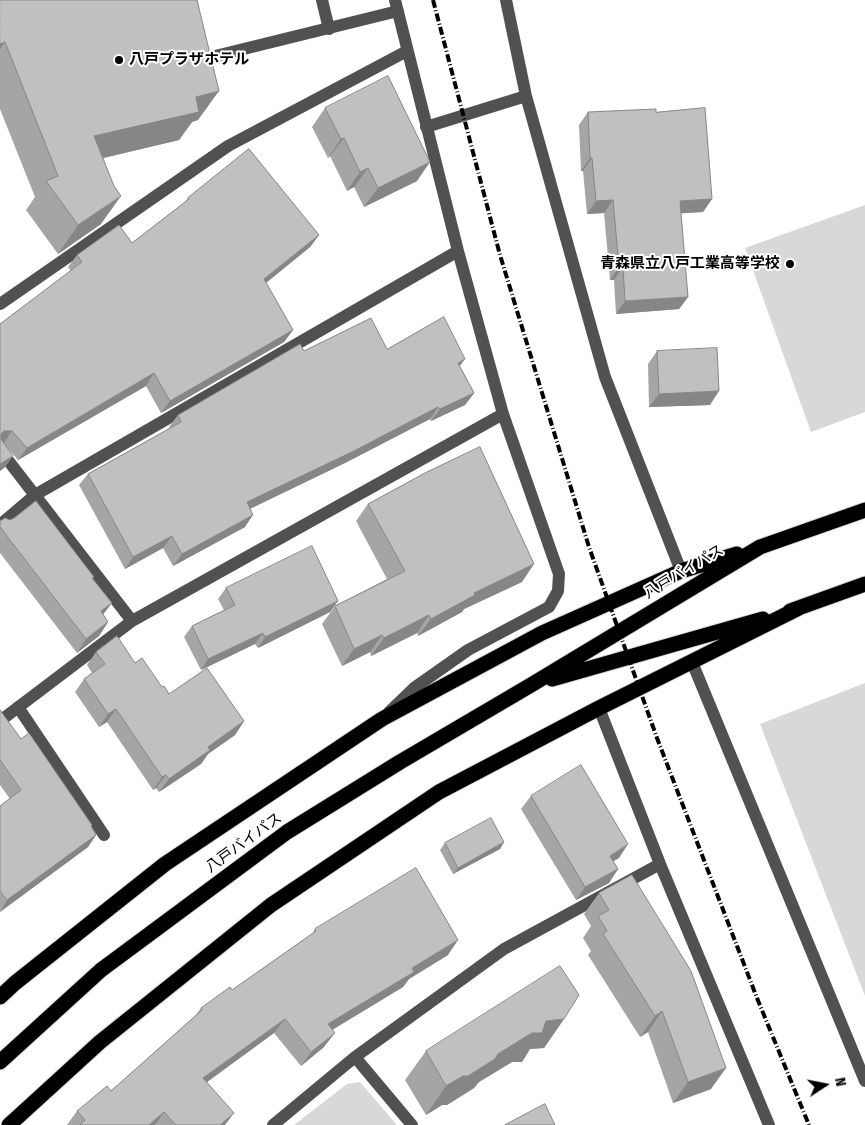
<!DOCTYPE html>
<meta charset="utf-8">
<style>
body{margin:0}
#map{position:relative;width:865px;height:1125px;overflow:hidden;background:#fff;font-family:"Fira Sans Condensed",sans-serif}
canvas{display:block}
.north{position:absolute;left:800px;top:1060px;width:50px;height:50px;-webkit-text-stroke:4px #fff;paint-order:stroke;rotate:79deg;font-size:14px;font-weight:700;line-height:20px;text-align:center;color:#000}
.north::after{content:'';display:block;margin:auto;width:18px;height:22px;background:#000;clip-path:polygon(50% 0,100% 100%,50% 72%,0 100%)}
</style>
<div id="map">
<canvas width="865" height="1125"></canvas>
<div class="north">N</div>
</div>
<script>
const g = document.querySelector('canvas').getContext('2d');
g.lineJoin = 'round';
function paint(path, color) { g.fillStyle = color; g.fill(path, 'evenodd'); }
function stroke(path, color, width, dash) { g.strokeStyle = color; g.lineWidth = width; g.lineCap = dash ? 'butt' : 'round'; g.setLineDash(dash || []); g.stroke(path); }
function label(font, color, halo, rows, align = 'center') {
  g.font = font + ' "Fira Sans Condensed","Noto Sans JP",sans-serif'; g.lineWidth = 4; g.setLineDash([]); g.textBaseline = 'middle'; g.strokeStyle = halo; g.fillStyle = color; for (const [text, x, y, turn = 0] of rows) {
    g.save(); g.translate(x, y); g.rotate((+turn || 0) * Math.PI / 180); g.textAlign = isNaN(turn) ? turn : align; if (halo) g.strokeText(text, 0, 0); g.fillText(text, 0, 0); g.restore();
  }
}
paint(new Path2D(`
 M865,205v207l-54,20 -66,-184z
 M865,683v313l-105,-272z
 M360,1082l37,43h-103l53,-41z`), '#d8d8d8');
const highway = new Path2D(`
 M790,611l75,-27
 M552,679l211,-60
 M0,997l15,-14 150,-119 217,-145 160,-86 139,-62 56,-17
 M0,1062l101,-92 186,-138 113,-70 131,-77 229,-138 105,-37
 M9,1125l91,-83 171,-137 168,-113 160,-84 200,-100`);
stroke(highway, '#dbdbdb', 17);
stroke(new Path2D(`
 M322,0l7,29
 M506,0l20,96 79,281 76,194
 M201,51l2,8 195,-48
 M426,127l100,-31
 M0,304l228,-158 179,-95
 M0,450l132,171
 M0,525l35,-30 423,-244
 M692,662l173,419
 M18,707l86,128
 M599,708l61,156 109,261
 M389,712l25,-24 54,-38 81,-43 9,-16 1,-17 -56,-160 -45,-163 -63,-251
 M0,721l132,-100 371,-207
 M355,1057l57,68
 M273,1125l82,-68 149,-108 156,-85`), '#515151', 12);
stroke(highway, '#000', 15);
stroke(new Path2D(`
 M433,0l67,255 89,292 68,191 100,260 52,127`), '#000', 4, [8, 2.5, 1, 2.5]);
paint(new Path2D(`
 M0,0l198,120 -6,2 -13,18 -76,18 -2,66 -43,30 -32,-44 9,-13 -35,-88z
 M325,108l92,73 -53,26 -10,-20 -7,4 -17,-35 -2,2 -16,-31z
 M588,112h68l56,87 -9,13 -22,1 7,84 -9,12 -63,5 -2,-34h-4l-6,-67 -17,1 -4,-43h-2l-2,-46z
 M249,149l70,86 -9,12 -44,36 27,47 -9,12 -123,71 -15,-27 -128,74 -15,-17 10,13 -9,12 -4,3v-147l71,-53 -3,-4 9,-12 42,-30 13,18 53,-41 3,-4z
 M387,349l73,17 14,27 -9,12 -34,16 -1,-2 -85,44 -95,46 -5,18 -72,39 -10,-18 -38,21 -46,-84 9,-11 82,-46 -1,-1 9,-12 126,-64z
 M657,351l53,54 -61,2 -1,-43z
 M368,504l154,78 -58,27 -2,3 -44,24 -1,-3 -46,23 -1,-4 -28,14 -20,-42 13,-18 52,-27 -31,-58z
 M0,521l94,56 -1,1 10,37 5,7 -9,14 -22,17 -77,-100z
 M226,588l112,13 -8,11 -72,36 -3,-4 -54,26 -17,-33 8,-11 32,-16 -6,-11z
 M96,652l39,11 34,31 75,27 -9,14 -27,19 -7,10 -42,28 -3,-4 -3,2 -46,-68 -8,5 -24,-35 9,-13 8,-6 -5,-8z
 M0,710l21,29 71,86 -1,2 5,8 -8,12 -88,65v-106l10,-7 -10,-14z
 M531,796l88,62 -6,3 5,8 -9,14 -33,17 -55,-91z
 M504,842l-4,7 -47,25 -13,-24 5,-7z
 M632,875l79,214 -38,14 -25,-71 -8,5 -52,-82 3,-4 -8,-13 8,-12 -7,-12 15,-21z
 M315,929l133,26 -39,24 -6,8 -71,43 -8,17 -23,19 -27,-33 -67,49 18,43h-158l10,-14 34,-20 84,-75 6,-8 31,-18 80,-56z
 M564,1019l-20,29 -14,1 -8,13h-10l-33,20 -5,6 -27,17h-5l-16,10 -21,-35 21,-29z`), '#a5a5a5');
paint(new Path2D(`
 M5,42l-5,7v-5z
 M219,91l-21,29 -6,2 -13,18 -105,25 20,-29 102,-39z
 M344,138l-14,18 -2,2 13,-19z
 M590,158h2l-9,13h-2z
 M430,162l-13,19 -53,26 14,-19z
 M368,168l-14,19 -7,4 13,-19z
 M121,196l-20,28 -43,30 20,-29z
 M712,199l-9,13 -32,2 9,-13z
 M613,200l-9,13 -17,1 9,-13z
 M319,235l-9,12 -54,44 8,-12z
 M619,267h4l-9,13h-4z
 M688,297l-9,12 -63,5 9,-13z
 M293,330l-9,12 -123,71 9,-12z
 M465,359l-9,12 2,-8z
 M154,373l-8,13 -128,74 9,-12z
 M719,391l-9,14 -61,2 10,-13z
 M474,393l-9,12 -34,16 9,-12z
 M438,407l-8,12 -85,44 -106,51 8,-12z
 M4,431h8l-8,12h-4v-7z
 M13,456l-9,12 -4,3v-7z
 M253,515l-8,12 -72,39 9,-12z
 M172,536l-9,12 -38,21 8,-12z
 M534,564l-12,18 -58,27 -2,3 -44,24 13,-17 43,-26z
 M338,601l-8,11 -72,36 7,-11z
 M112,603l-10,13 -1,-5z
 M429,615l-12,18 -46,23 13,-18z
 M108,622l-9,14 -22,17 9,-14z
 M263,633l-8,11 -54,26 7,-11z
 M382,635l-12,17 -28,14 12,-17z
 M116,709l-9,13 -8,5 9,-13z
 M244,721l-9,14 -27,19 -7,10 -42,28 10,-13 39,-32z
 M166,775l-10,13 -3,2 9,-13z
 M96,835l-8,12 -88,65 7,-12z
 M504,842l-4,7 -47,25 5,-6z
 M628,844l-9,14 -19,11 10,-13z
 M618,869l-9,14 -33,17 9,-13z
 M458,940l-10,15 -39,24 -6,8 -86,52 11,-15 84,-56z
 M662,1011l-14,21 -8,5 15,-21z
 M285,1019l-11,14 -82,60 11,-15z
 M564,1019l-20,29 -14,1 -8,13h-10l-33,20 -5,6 -27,17h-5l-16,10 20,-29 52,-32 48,-33z
 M335,1033l-11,14 -23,19 10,-14z
 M726,1068l-15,21 -38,14 15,-21z
 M164,1112l-9,13h-6z
 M234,1113l-9,12h-5z`), '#868686');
const building = new Path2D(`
 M0,0h197l22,91 -23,6 3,15 -105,24 20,50 7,10 -43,29 -32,-44 12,-5 -53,-134 -5,2z
 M388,76l42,86 -52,26 -10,-20 -8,4 -16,-34 -3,1 -16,-31z
 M705,108l7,91 -32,2 8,96 -63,4 -2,-34h-4l-6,-67 -17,1 -4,-43h-2l-2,-46 68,-3v3z
 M249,149l70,86 -55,44 29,51 -123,71 -16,-28 -127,75 -15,-17h-8l-3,3v5l12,17 -13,8v-140l82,-62 -5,-7 42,-30 13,18 57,-44 -1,-1z
 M444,317l21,42 -7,4 16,30 -34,16 -2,-2 -84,44 -107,51 6,13 -71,39 -10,-18 -39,21 -45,-83 93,-52 -3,-7 122,-71 4,7 67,-33 16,31z
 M717,348l2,43 -60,3 -2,-43z
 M480,447l54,117 -60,29 1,2 -44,24 -2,-4 -45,23 -2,-3 -28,14 -19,-43 70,-35 -37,-67 57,-31z
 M36,501l58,76 -2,1 20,25 -11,8 7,11 -22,17 -86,-112v-6l5,-3 5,2 4,-2z
 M312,546l26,55 -73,36 -2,-4 -55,26 -16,-33 43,-21 -9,-17z
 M117,636l18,27 7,-5 20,29 2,-1 5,8 38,-26 37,53 -36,26 2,3 -41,29 -3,-4 -4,2 -46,-68 -8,5 -24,-35 21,-15 -9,-12z
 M0,710l21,29 8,-6 63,92 -1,1 5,9 -89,65 -7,-9v-85l21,-16 -21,-30z
 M581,765l47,79 -18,12 8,13 -33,18 -54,-91z
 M491,818l13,24 -46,26 -13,-25z
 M416,868l42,72 -46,28 2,4 -86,52 7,9 -24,19 -26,-33 -82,59 31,35 -14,12h-44l-12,-13 -15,13h-69l5,-5 -8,-9 30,-25 4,5 91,-81 -1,-2 29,-21 2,3 84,-59 -1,-2z
 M632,875l59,96 35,97 -38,14 -26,-71 -7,5 -52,-82 4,-3 -9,-15 11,-6 -10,-17z
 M560,966l19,29 -15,24 -18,2 -4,12h-10l-34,21 -3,5 -27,17h-5l-17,10 -20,-35z
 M545,1104l10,21h-50z`);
paint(building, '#c0c0c0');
stroke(building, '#868686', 1);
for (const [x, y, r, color] of [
 [119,60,5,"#000"],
 [790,264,5,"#000"]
]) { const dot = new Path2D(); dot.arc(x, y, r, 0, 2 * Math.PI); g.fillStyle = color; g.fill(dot); stroke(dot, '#fff', 2); }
label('bold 15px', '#000', '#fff', [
 ["八戸プラザホテル",129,60],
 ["青森県立八戸工業高等学校",780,264,"right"]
], 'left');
label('15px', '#000', '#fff', [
 ["八戸バイパス",684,572,-31],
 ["八戸バイパス",244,843,-36]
]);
</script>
